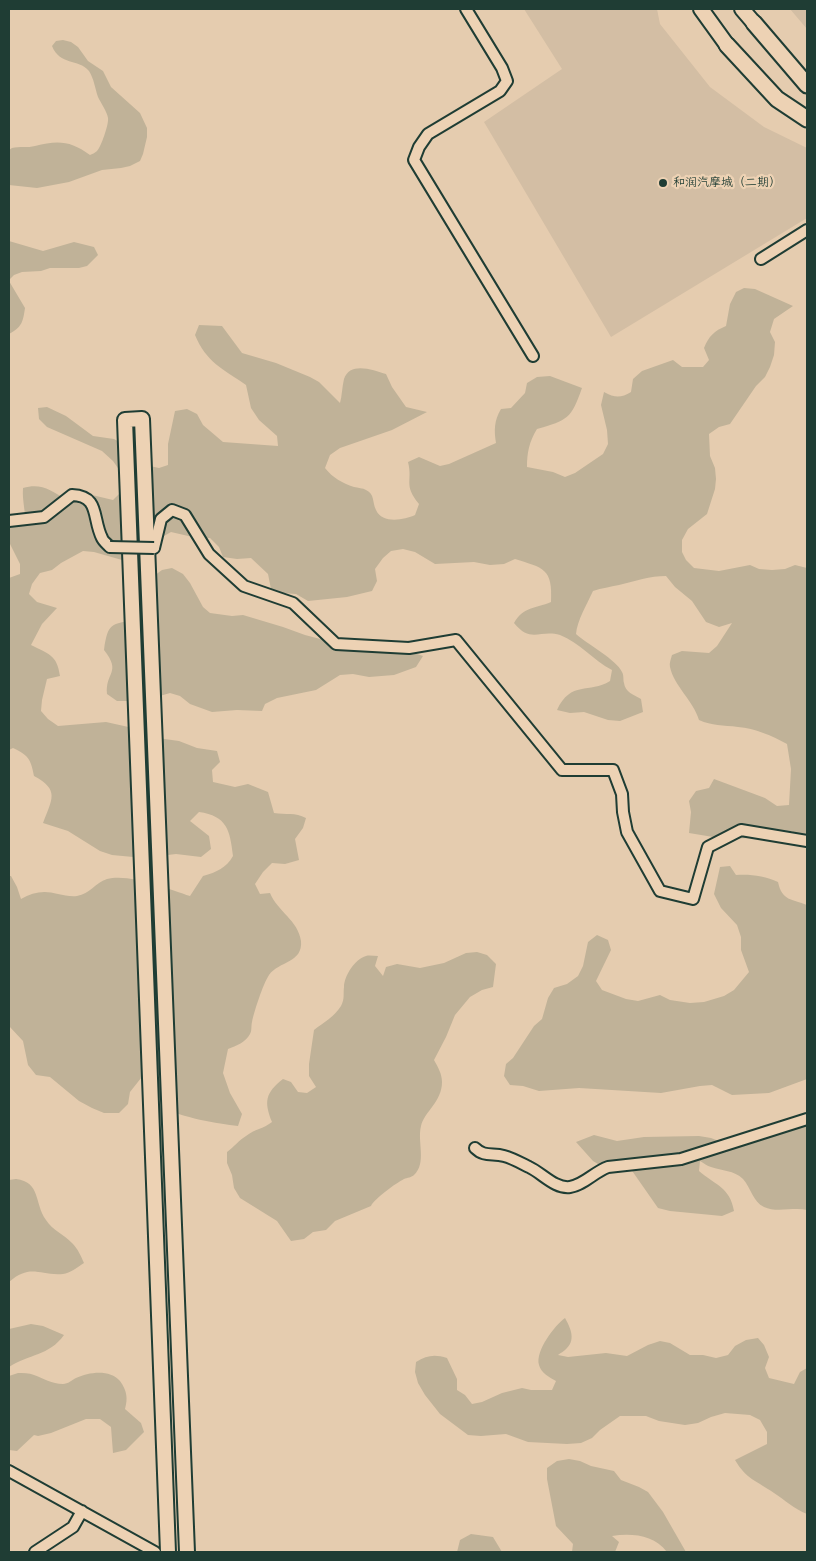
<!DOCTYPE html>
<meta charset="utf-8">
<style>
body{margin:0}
#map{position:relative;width:816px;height:1561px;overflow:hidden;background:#e5ccaf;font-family:"Balsamiq Sans",sans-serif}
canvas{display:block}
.frame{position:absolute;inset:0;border:10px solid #1f3d34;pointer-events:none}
</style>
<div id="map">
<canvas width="816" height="1561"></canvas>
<div class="frame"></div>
</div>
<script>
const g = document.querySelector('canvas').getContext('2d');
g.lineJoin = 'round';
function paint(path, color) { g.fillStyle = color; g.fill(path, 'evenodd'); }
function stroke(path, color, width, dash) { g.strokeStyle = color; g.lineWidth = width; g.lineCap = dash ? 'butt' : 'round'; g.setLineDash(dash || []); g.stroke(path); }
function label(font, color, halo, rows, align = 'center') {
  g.font = font + ' "Balsamiq Sans","LXGW WenKai TC",sans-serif'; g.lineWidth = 4.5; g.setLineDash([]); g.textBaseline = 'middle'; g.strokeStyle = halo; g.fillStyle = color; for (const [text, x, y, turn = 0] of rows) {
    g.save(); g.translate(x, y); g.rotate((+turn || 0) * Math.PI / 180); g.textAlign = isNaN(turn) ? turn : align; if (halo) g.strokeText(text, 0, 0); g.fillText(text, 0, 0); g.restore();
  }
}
paint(new Path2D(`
 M524,9h133l3,15 50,63 54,40 43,21v70l-196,119 -127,-215 78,-53z
 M790,9h17v20z`), '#d3bea4');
paint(new Path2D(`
 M63,40l8,2 7,5 10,14 15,10 8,16 29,26 7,15v9l-4,17 -3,7 -10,5 -9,2 -19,2 -33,12 -32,6 -28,-3v-35l3,-2c7,-2 16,0 23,-2 23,-6 36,-5 55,9 2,-1 5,-2 7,-4 4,-4 12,-27 11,-33 -1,-6 -7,-15 -10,-21 -3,-9 -4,-18 -9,-26 -11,-13 -29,-5 -37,-25l4,-5z
 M9,241l34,10 31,-9 20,5 4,8 -11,11 -8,2h-29l-9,3 -19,1 -8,3 -5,5z
 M9,281l16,27c-2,14 -3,19 -16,26z
 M744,288l11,1 38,17 -19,13 -4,13 5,10 -1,13 -4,12 -5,10 -9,9 -26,38 -11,3 -10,7 1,22 5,12 1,11 -1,10 -8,25 -19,15 -6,11v12l4,8 8,8 25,3 31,-6 9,4 13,1 13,-1 10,-4 12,3v277l-15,-14 -31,2 -11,5 -25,1 -36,-6 2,-21 -2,-11 7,-10 13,-3 5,-9 51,19 12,8 12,-1 2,-36 -4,-25c-15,-8 -32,-16 -49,-17 -15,-2 -26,-1 -39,-7 -6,-20 -25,-34 -29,-53 -1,-4 1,-8 2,-12l10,-4 27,2 8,-7 15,-23 -13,4 -13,-5 -14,-21 -17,-14 -9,-11c-16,0 -31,5 -47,9 -9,2 -17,3 -26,6 -6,13 -16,30 -17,43 11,10 41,26 46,38 2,3 1,8 2,11 1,9 10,12 17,16l2,13 -23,9 -12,-1 -24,-8 -14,1 -13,-3c14,-30 32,-16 53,-29l2,-11c-18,-9 -33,-28 -52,-35 -20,-6 -29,9 -46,-12 10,-17 21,-14 37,-21 2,-34 -8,-34 -36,-43l-11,5 -14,1 -16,-3 -39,2 -20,-12 -12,-3 -12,2 -8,7 -8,11 2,12 -5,10 -25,6 -39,4 -12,-7 -13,-1 -12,-4 -3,-15 -17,-16 -14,1 -14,-2 -4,-10 -9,-9h-13l-26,-6 -49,28 -28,-8 -11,-1 -22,12 -9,7 -12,3 -8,11 -3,10 8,8 20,6 -15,16 -11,21c17,9 26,9 29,31l-13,3 -5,21 -1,11 7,8 10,7 48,-4 27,6 10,8 36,5 18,7 20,3 3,11 -8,8 1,12 22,5 13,-3 20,8 6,21c12,2 21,-1 32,5l-3,10 -8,11 4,21 -14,4 -13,-1 -9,9 -8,12 5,10 10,-1c8,19 28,27 31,48 2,22 -22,20 -32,34 -6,9 -15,37 -17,47 -1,4 0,9 -2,12 -4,8 -14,12 -22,15l-5,24 7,20 12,21 -4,12c-20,-2 -57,-9 -75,-18l-4,-10 -3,-13 -11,-12 -15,19 -2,12 -9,9h-15l-12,-5 -13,-7 -29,-24 -14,-2 -8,-10 -5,-24 -14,-15v-150h2l6,11 4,12c12,-7 23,-9 37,-5 6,1 13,3 19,2 13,-2 18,-13 30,-17 22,-6 62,10 83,17l13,-20c14,-4 23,-8 30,-20 -3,-26 -6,-40 -34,-44l-9,9 19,15 2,13 -10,8 -25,-3 -32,4 -32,-3 -12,-4 -32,-20 -25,-8c9,-24 17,-33 -9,-47 -3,-17 -6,-21 -21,-28l-4,2v-172l11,-4v-10l-11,-22v-13l2,-3 14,-2c1,-13 -3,-22 -2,-36 18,-5 28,2 43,12l5,-10 42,10 7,-7 2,-11 -2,-11 -7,-10 -11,-10 -55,-24 -8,-8 -1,-11 9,-1 19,9 27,20 21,3 11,6 4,10 7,8 23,5 9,-3v-21l7,-33 12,-2 10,5 6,11 20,17 55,4 -1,-10 -18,-16 -8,-12 -5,-23c-23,-16 -40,-23 -51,-50l4,-10 23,1 20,27 34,10 34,14 9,5 21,21c2,-7 2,-16 4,-24 6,-18 29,-9 42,-5l6,13 14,20 21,5 -35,18 -52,18 -10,7 -5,13c8,10 17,15 29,19 4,1 9,1 12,3 9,4 6,12 10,20 6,14 28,10 39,5l4,-11c-16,-20 -6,-22 -11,-42l11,-5 21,9 9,-2 47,-21c-2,-13 -2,-22 5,-34l10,-1 14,-15 2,-10 10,-6 13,-1 32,12c-11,31 -14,32 -45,41 -8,13 -10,24 -10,38l26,5 12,5 10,-4 28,-19 5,-10 -1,-14 -6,-25 3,-13c11,6 17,6 27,0l2,-13 9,-8 31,-11 9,7h21l6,-7 -5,-12c5,-12 10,-17 22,-22l4,-22 6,-12z
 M172,568l11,6 7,9 13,24 7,6 22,3 11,-1 40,12 22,8 23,6 71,7 24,8 -7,11 -22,8 -25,2 -16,-3 -13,1 -24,15 -39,8 -12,6 -3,7 -25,-1 -25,2 -22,-8 -10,-8 -10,-3 -24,7 -15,1h-14l-10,-7c-2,-22 15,-21 -3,-44 4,-28 7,-25 32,-31l15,-41 11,-8z
 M730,866l6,9c15,-1 29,1 42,7 4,19 14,17 29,23v174l-38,14 -37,2 -20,-10 -12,1 -39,7 -82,-5 -40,3 -16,-5 -13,-1 -6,-9 2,-12 7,-6 21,-32 8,-7 6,-21 6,-10 13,-4 11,-8 5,-10 5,-24 9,-7 11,5 3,10 -15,31 6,9 24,9 12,2 22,-6 10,5 20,3 14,-1 20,-6 10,-6 15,-18 -8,-22v-13l-4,-12 -16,-17 -7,-14 6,-27z
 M477,952l10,3 9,9 -3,23 -11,3 -12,7 -15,18 -9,22 -12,23c4,7 8,14 8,22 0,20 -18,30 -21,44 -4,16 6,37 -7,49 -2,2 -7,3 -10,4 -8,4 -30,20 -33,27l-36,15 -9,9 -13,2 -9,7 -13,2 -14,-20 -37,-23 -6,-10 -2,-13 -5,-12v-11c7,-5 12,-12 19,-16 9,-7 17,-7 26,-14 -8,-20 -7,-29 11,-43l8,3 7,10 9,1 9,-6 -7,-11v-12l5,-34c9,-7 21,-14 27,-24 4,-8 2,-11 3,-19 0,-11 11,-28 22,-31 3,-1 8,0 12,0l-3,10 8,10 3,-9 11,-3 23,4 24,-5 22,-10z
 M807,1115v95c-13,-3 -31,3 -43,-3 -11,-5 -13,-19 -21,-28 -9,-9 -21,-8 -32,-12 -4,-1 -7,-4 -11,-6l-1,10c16,14 31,16 35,40l-12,5 -52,-5 -12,-3 -30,-43 -25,2 -10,-6 -17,-19 18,-7 23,6 27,-4 55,-1 12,2 13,5z
 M16,1179c25,3 18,24 30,41 7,11 18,14 26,23 6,6 9,13 12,20 -6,4 -14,10 -21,11 -24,2 -32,-11 -54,8v-102z
 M565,1318c5,9 11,21 2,30 -2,3 -7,5 -9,7l10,2 38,-4 21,3 21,-11 12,-4 10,2 20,12h13l13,3 12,-3 7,-9 11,-6 12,-2 6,7 5,12 -4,11 4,10 25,6 6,-12 7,-4v146c-13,-5 -22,-14 -33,-21 -17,-12 -28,-14 -39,-33l32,-16v-12l-7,-12 -10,-5 -25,-2 -14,4 -13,6 -13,2 -26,-4 -13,-5h-26l-20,14 -8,8 -11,5 -14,1 -39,-2 -22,-8 -25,2 -13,-1 -28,-21 -15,-19 -7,-12 -3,-11 1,-10c11,-7 19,-8 31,-4l10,21v11l8,5 7,9 10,-2 20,-9 20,-5 9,2h21l4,-9c-7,-4 -15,-8 -17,-16 -4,-14 16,-40 26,-47z
 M31,1324l12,2 21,9c-15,21 -35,19 -55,32v-38z
 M18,1373c5,0 11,0 16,2 9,3 18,9 29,9 5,0 9,-4 13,-6 13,-6 34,-9 44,3 7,10 8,17 5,28l16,14 3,9 -18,18 -13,3 -2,-26 -11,-8h-14l-35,14 -13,3 -4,-1 -17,16 -8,-1v-74z
 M569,1459l11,2 11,5 23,5 7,9 18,7 9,5 15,20 23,40h-19c-13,-17 -35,-19 -55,-16l7,6 -4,10h-43l1,-8 -17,-18 -9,-47v-11l10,-7z
 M471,1534l22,3 9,15h-45l3,-12z`), '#c0b298');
const minor = new Path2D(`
 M466,9l36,59 5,13 -7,10 -72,43 -9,13 -5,13 119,196
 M761,259l46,-29
 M9,521l35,-4 28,-22c28,1 20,23 30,43 1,3 5,6 8,9
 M154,548l7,-29 11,-9 13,5 24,39 35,32 49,17 43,41 73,4 47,-8 106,130h51l9,24 1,18 4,20 33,59 33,8 15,-52 33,-17 66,11
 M475,1148c9,9 17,5 29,8 8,2 17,7 25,11 13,6 26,22 41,20 14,-2 24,-15 38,-20l73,-8 126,-40
 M9,1471l146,81
 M35,1552l38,-25 9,-16`);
const major = new Path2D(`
 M701,9l26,36
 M742,9l12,14
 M168,1552l-43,-1132 17,-1 45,1133`);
const highway = new Path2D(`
 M754,23l53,62
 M727,45l50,54 30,20`);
stroke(minor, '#1f3d34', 14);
stroke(major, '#1f3d34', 18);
stroke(highway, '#1f3d34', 19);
stroke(minor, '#edd2b4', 10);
stroke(major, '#edd2b4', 14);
stroke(highway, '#edd2b4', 15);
const minorBridge = new Path2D(`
 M110,547l44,1`);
stroke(minorBridge, '#1f3d34', 14, []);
stroke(minorBridge, '#edd2b4', 10);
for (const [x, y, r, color] of [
 [663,183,5,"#1f3d34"]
]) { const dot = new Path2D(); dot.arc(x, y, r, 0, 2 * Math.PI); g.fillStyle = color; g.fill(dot); stroke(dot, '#edd2b4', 2); }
label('12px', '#1f3d34', '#edd2b4', [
 ["和润汽摩城（二期）",673,183]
], 'left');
</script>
